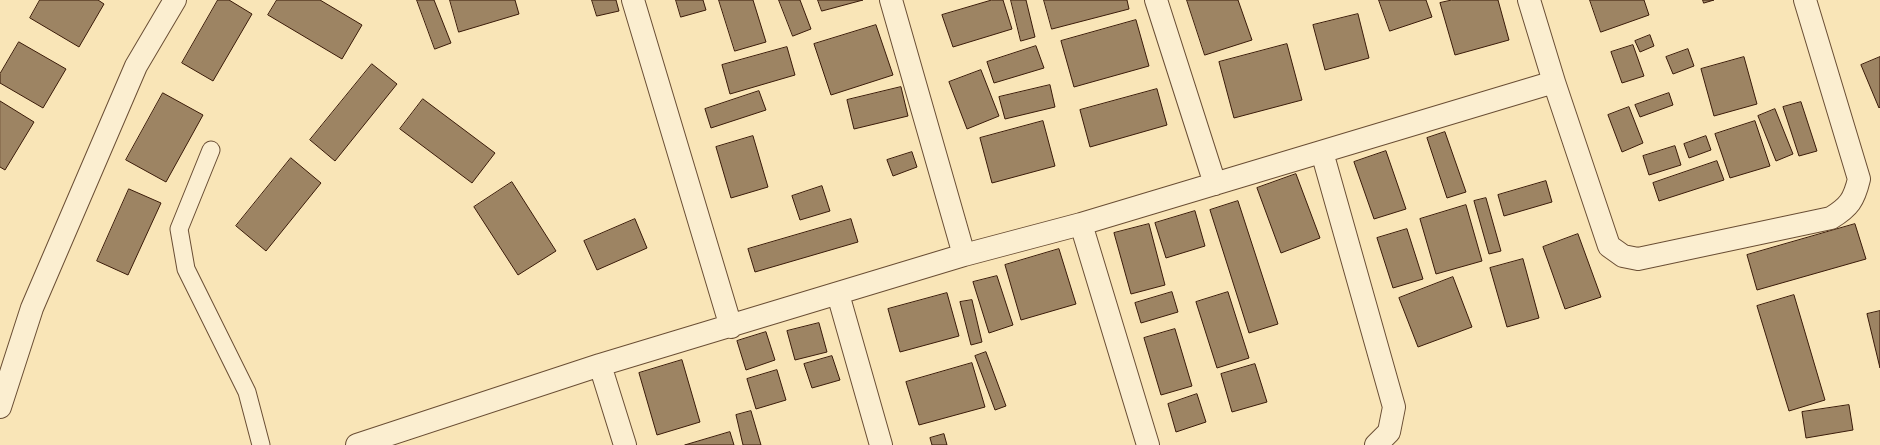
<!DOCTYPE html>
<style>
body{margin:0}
canvas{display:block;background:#f9e5b7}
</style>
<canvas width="1880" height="445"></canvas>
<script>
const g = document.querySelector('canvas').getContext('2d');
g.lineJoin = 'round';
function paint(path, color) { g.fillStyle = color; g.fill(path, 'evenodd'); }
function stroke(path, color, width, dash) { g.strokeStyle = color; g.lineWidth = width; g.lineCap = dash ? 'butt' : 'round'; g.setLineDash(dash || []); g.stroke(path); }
const building = new Path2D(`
 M40,0h58l6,4 -25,43 -49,-29z
 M218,0h11l23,14 -39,67 -31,-18z
 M277,0h43l42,25 -20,34 -74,-44z
 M417,0h17l17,43 -16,6z
 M450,0h65l4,14 -60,18z
 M592,0h24l3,11 -22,5z
 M676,0h27l3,10 -25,7z
 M719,0h34l13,42 -31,9z
 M779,0h21l11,29 -18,7z
 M818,0h45l-41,11z
 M992,0h11l9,29 -59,18 -11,-32z
 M1011,0h15l9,37 -14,4z
 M1044,0h83l2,9 -77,20z
 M1187,0h51l14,40 -47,15z
 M1379,0h47l6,17 -42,14z
 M1452,0h46l11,40 -54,15 -15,-52z
 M1590,0h54l5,15 -48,17z
 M1703,0h11l-10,3z
 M1358,14l11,44 -44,12 -12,-45z
 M1136,20l13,46 -75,21 -13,-46z
 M876,25l17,50 -62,20 -17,-51z
 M1650,35l4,11 -14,6 -5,-11z
 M19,42l47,27 -23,39 -43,-25v-9z
 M1287,44l15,56 -68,18 -15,-56z
 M1633,45l11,31 -22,7 -11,-31z
 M1036,46l8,22 -50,15 -7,-21z
 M787,47l8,28 -65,19 -8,-29z
 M1688,49l6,17 -21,8 -7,-17z
 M1744,57l13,47 -43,12 -13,-47z
 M1880,57v50l-1,1 -18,-43z
 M372,64l25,20 -62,77 -25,-21z
 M981,70l18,46 -32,13 -18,-47z
 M1050,85l5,22 -50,12 -6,-22z
 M901,87l7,29 -54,13 -7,-29z
 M1157,89l10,36 -77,22 -10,-37z
 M759,91l7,19 -55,18 -6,-19z
 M163,93l40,22 -37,67 -40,-22z
 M1669,93l4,12 -33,12 -5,-12z
 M423,99l72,54 -23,30 -72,-54z
 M0,101l34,21 -29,48 -5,-3z
 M1801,102l16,49 -18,5 -16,-49z
 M1629,107l14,36 -21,9 -14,-37z
 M1775,109l18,45 -17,7 -18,-45z
 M1043,121l12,45 -63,17 -12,-45z
 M1755,121l15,45 -40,12 -15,-44z
 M1445,132l21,60 -19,6 -20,-60z
 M753,136l15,51 -37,11 -15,-51z
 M1706,136l5,14 -22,8 -5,-14z
 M1675,146l6,19 -32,10 -6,-19z
 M1386,151l20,58 -32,10 -20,-57z
 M912,152l5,15 -24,9 -6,-16z
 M291,158l30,25 -55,68 -30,-25z
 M1717,161l7,19 -65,21 -6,-18z
 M1296,174l24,64 -39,15 -24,-65z
 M1546,181l6,21 -48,14 -6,-21z
 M512,182l44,69 -38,24 -44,-68z
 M822,186l8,25 -30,9 -8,-24z
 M129,189l32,14 -33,72 -31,-14z
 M1486,198l15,53 -12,3 -15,-53z
 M1238,201l40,123 -29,9 -39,-123z
 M1466,205l16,56 -46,13 -16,-55z
 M1195,211l10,35 -39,12 -11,-35z
 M635,219l12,29 -50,22 -13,-29z
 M851,219l7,23 -103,30 -7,-23z
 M1149,224l16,61 -34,9 -17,-61z
 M1855,224l11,35 -109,31 -10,-35z
 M1407,229l16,50 -30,9 -16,-50z
 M1578,234l23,63 -36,12 -22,-62z
 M1059,249l17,55 -55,16 -16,-55z
 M1523,259l16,59 -32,9 -17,-59z
 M997,276l16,49 -24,8 -16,-51z
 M1453,277l19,50 -54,20 -19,-49z
 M1172,292l6,20 -37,11 -6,-20z
 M1228,292l21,66 -32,10 -21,-66z
 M947,293l12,43 -59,16 -12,-43z
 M1794,295l31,105 -36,11 -32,-105z
 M972,300l10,42 -11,3 -11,-43z
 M1880,311v57l-13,-54z
 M819,323l8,29 -32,8 -8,-29z
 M1175,329l17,57 -31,9 -17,-57z
 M766,332l9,28 -29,10 -9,-29z
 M986,352l20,54 -11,4 -20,-54z
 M832,356l8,24 -28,8 -8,-24z
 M682,360l18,62 -43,13 -18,-62z
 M972,363l13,44 -66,18 -13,-43z
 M1255,364l12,38 -35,10 -11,-38z
 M777,370l9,30 -30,9 -9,-30z
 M1197,394l9,28 -30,10 -8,-28z
 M1849,405l4,25 -47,8 -4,-26z
 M751,411l10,34h-18l-7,-30z
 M730,432l4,13h-49z
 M944,434l3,11h-15l-2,-7z`);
paint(building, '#9d8463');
stroke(building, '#3a1b09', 1);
const service = new Path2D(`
 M211,150l-32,79 7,40 61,123 14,53`);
const minor = new Path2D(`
 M633,0l98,327
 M891,0l73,255
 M1156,0l59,184
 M1529,0l25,82 55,164 14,10 15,3 193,-41c18,-11 23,-18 28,-39l-54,-179
 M1322,152l72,255 -5,25 -13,13
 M1081,224l67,221
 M838,294l43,151
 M600,365l25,80
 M357,445l243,-80 364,-110 117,-31 473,-142`);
const tertiary = new Path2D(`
 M0,407l32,-99 104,-242 39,-66`);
stroke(service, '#6a4e34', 19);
stroke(minor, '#6a4e34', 24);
stroke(tertiary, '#6a4e34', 24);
stroke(service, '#fbeed0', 17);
stroke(minor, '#fbeed0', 22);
stroke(tertiary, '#fbeed0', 22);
</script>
